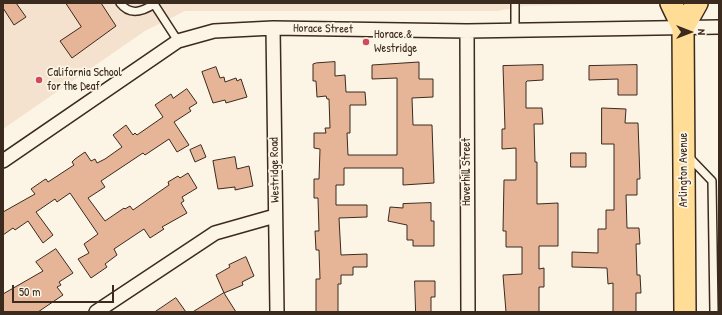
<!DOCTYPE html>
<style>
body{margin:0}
#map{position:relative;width:722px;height:315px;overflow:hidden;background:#fcf5e5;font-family:"Patrick Hand",sans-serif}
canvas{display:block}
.frame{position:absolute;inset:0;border:4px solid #3b2a1e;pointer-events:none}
.north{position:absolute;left:670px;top:12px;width:40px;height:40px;-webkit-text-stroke:3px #fcf5e5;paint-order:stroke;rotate:90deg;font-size:11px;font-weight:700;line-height:16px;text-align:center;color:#3b2a1e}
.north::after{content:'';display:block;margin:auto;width:14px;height:18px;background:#3b2a1e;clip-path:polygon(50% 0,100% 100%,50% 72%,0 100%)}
.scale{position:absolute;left:12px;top:285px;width:102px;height:18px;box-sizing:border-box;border:2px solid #3b2a1e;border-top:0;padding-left:5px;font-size:12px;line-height:14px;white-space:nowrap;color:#3b2a1e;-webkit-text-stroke:3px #fcf5e5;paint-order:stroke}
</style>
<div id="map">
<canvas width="722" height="315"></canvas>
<div class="frame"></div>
<div class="north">N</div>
<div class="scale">50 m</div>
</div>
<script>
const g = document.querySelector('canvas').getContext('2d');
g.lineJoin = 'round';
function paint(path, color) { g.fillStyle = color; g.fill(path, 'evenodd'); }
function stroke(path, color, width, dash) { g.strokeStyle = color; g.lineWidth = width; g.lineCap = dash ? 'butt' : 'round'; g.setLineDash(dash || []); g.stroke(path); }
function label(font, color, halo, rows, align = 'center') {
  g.font = font + ' "Patrick Hand",sans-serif'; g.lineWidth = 3.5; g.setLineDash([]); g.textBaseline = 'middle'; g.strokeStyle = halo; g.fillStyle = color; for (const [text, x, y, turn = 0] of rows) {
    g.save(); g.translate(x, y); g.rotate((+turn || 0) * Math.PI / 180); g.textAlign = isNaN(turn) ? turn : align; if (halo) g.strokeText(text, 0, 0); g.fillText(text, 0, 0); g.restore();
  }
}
paint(new Path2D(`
 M3,3h651l-130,3 -26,5h-313l-40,20 -142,98z`), '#f5e2ce');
const building = new Path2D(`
 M3,3h13l10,14 -12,8 -11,-17z
 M66,3h35l15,23 -44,32 -12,-17 21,-14z
 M335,62v14l10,-1 1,17h19l1,13h-16v28h-3l1,22h49v-77l-25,1v-14l47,-3v17h14v18l-21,1 1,27h19l2,58 -31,2v-17h-59v17h-8v20h31v12l-28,1 2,37 26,-1v13h-14v8h-12v9h-3v28h-22v-33h4l-1,-29h-3l-1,-19h4l-1,-33h-4v-19h5l1,-30 -6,-1v-15h12l-1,-5h5l-1,-29h-2l-1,-3 -9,1 -1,-16h-3v-17l3,-1z
 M543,65v15l-16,1 -1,1v26h16l1,16h-9l1,38h2v42l21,-1v43h-19v23l5,-1v19h-5v25h-33l-3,-37 19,-1v-27h-16v-16h-3l1,-51h12v-32l-14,1v-20h3l-2,-63z
 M637,65v30h-19v-16l-29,1v-14z
 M216,67l4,11 4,-1 1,5 11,-4 1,3 4,-2 6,18 -21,6 -1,-3 -12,3 -11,-31z
 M187,89l10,14 -8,5 2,3 -17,11 15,23 -12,7 -8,-13 -24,16 -2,-2 -42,28 4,6 -17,11 17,23 19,-13 1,1 5,-3 3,4 36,-25 -1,-3 10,-6 2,2 8,-5 9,15 -15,9 2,4 -3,2 6,10 -25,14 2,2 -14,9 -6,-9 -30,20 3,6 -12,9 2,3 -16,11 -13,-19 11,-6 -5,-9 14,-10 -28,-41 -13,9 -2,-3 -19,13 17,23 -10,8 -15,-22 -13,9 -2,-2 -10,7v-23l32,-18 -4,-5 13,-9 2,-1 2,3 26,-17 -2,-3 3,-3 10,-7 6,9 4,-2 2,4 8,-4 17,-12 -9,-12 13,-10 7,10 2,-2 2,2 26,-18 -8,-12 16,-11 2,4z
 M602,108l24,1 -1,14h13l2,56h-3v16h-11l1,33h12l1,16h-4l1,31h3l1,18h-5v19h-23v-29l-5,1 -1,-16 -35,-1v-15l26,1v-24h8v-19h8v-66h-12z
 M201,145l5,12 -11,5 -5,-12z
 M571,153h15v14h-15z
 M235,157l2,12 12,-3 4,20 -18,4v-3l-17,2 -5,-28z
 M431,203v18h3v25h-21v-6h-6v-15l-19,-4 2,-14 13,1v-4z
 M56,249l17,24 -14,9 2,3 -4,2 6,8 -25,17h-35v-18l40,-23 -7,-9z
 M246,257l8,19 -12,6 1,3 -19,8 -8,-18 14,-8 -1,-2z
 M415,281h20v16h-4v15h-15z
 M224,293l12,19h-43z
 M176,298l10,14h-31z`);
paint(building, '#e6b497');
stroke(building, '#3b2a1e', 1);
const service = new Path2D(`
 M120,3c10,13 22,9 34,1l24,37
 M515,3v28
 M689,157l23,24 2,131`);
const minor = new Path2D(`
 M273,28l4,284
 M467,31l1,281
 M3,161l175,-120 36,-10 59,-3 194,3 252,-4
 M96,312l119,-79 60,-17`);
const primary = new Path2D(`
 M671,3l12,25 2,284
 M683,28l14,-25`);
stroke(service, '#3b2a1e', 10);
stroke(minor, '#3b2a1e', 16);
stroke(primary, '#3b2a1e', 24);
stroke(service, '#fcf5e5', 7);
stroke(minor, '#fcf5e5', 13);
stroke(primary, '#ffdd96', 21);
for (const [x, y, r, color] of [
 [366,42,4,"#d1495b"],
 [39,80,4,"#d1495b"]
]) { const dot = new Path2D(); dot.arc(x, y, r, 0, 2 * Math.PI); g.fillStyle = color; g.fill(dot); stroke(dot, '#fcf5e5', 1.5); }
label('12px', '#3b2a1e', '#fcf5e5', [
 ["Horace Street",323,29,1],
 ["Westridge Road",275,170,-91],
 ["Arlington Avenue",684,170,-90],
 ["Haverhill Street",467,172,-90]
]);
label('12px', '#3b2a1e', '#fcf5e5', [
 ["Horace &",374,35],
 ["Westridge",374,49],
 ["California School",47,73],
 ["for the Deaf",47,87]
], 'left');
</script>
